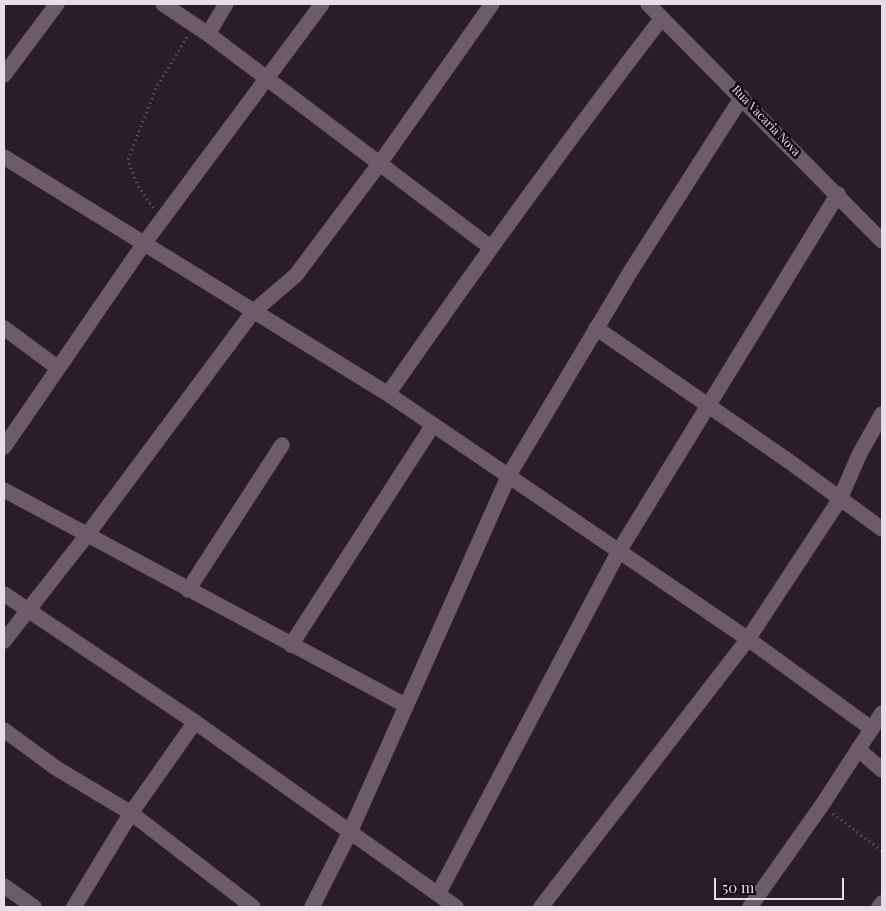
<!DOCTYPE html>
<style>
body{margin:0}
#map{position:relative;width:886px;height:911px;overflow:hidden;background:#2b1d28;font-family:"Playfair Display",serif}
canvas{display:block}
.frame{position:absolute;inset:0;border:5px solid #e7dde5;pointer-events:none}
.scale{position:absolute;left:714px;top:878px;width:130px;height:22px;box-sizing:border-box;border:2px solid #e7dde5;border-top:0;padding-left:6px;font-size:15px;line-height:18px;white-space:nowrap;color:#e7dde5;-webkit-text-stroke:4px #10090e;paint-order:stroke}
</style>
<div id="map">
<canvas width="886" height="911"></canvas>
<div class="frame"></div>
<div class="scale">50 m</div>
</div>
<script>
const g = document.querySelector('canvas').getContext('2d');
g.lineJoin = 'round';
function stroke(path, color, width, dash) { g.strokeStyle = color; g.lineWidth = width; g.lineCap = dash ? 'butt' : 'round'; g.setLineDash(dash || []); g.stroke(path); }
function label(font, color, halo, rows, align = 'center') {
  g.font = font + ' "Playfair Display",serif'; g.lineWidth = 5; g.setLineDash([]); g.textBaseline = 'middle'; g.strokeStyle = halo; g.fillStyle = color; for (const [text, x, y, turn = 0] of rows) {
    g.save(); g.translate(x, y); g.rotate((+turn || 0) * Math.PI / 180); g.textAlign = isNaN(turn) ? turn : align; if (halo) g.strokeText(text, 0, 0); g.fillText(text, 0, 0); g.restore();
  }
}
const minor = new Path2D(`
 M163,4l45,30 282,213
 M648,4l234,237
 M208,34l18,-30
 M4,75l53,-71
 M4,157l384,237 360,245 124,90
 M4,328l54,40
 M596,328l194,134 92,67
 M388,394c89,-128 179,-253 274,-376
 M4,447l139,-202 179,-241
 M4,490l401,215
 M188,590l94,-145
 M4,594l191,128 261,185
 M4,641l83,-106 166,-223 43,-37 84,-112 112,-159
 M291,645l142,-220
 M4,730l52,38 75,45 122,94
 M858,749l24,21
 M4,886l30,21
 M438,894l181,-343 219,-357
 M74,907l57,-94 64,-91
 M312,907l38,-75 159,-357 123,-206 110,-172
 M541,907l207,-268 92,-140 19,-44 23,-41
 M750,907l72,-102 60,-92
 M879,907l3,-4`);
stroke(minor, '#463a44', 16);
stroke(new Path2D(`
 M153,208l-16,-24 -9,-24 28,-72 31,-51
 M833,814l49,37`), '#6e626c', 3, [1, 4]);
stroke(minor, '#6c5b68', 15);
label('12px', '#e7dde5', '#10090e', [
 ["Rua Vacaria Nova",766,121,46]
]);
</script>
